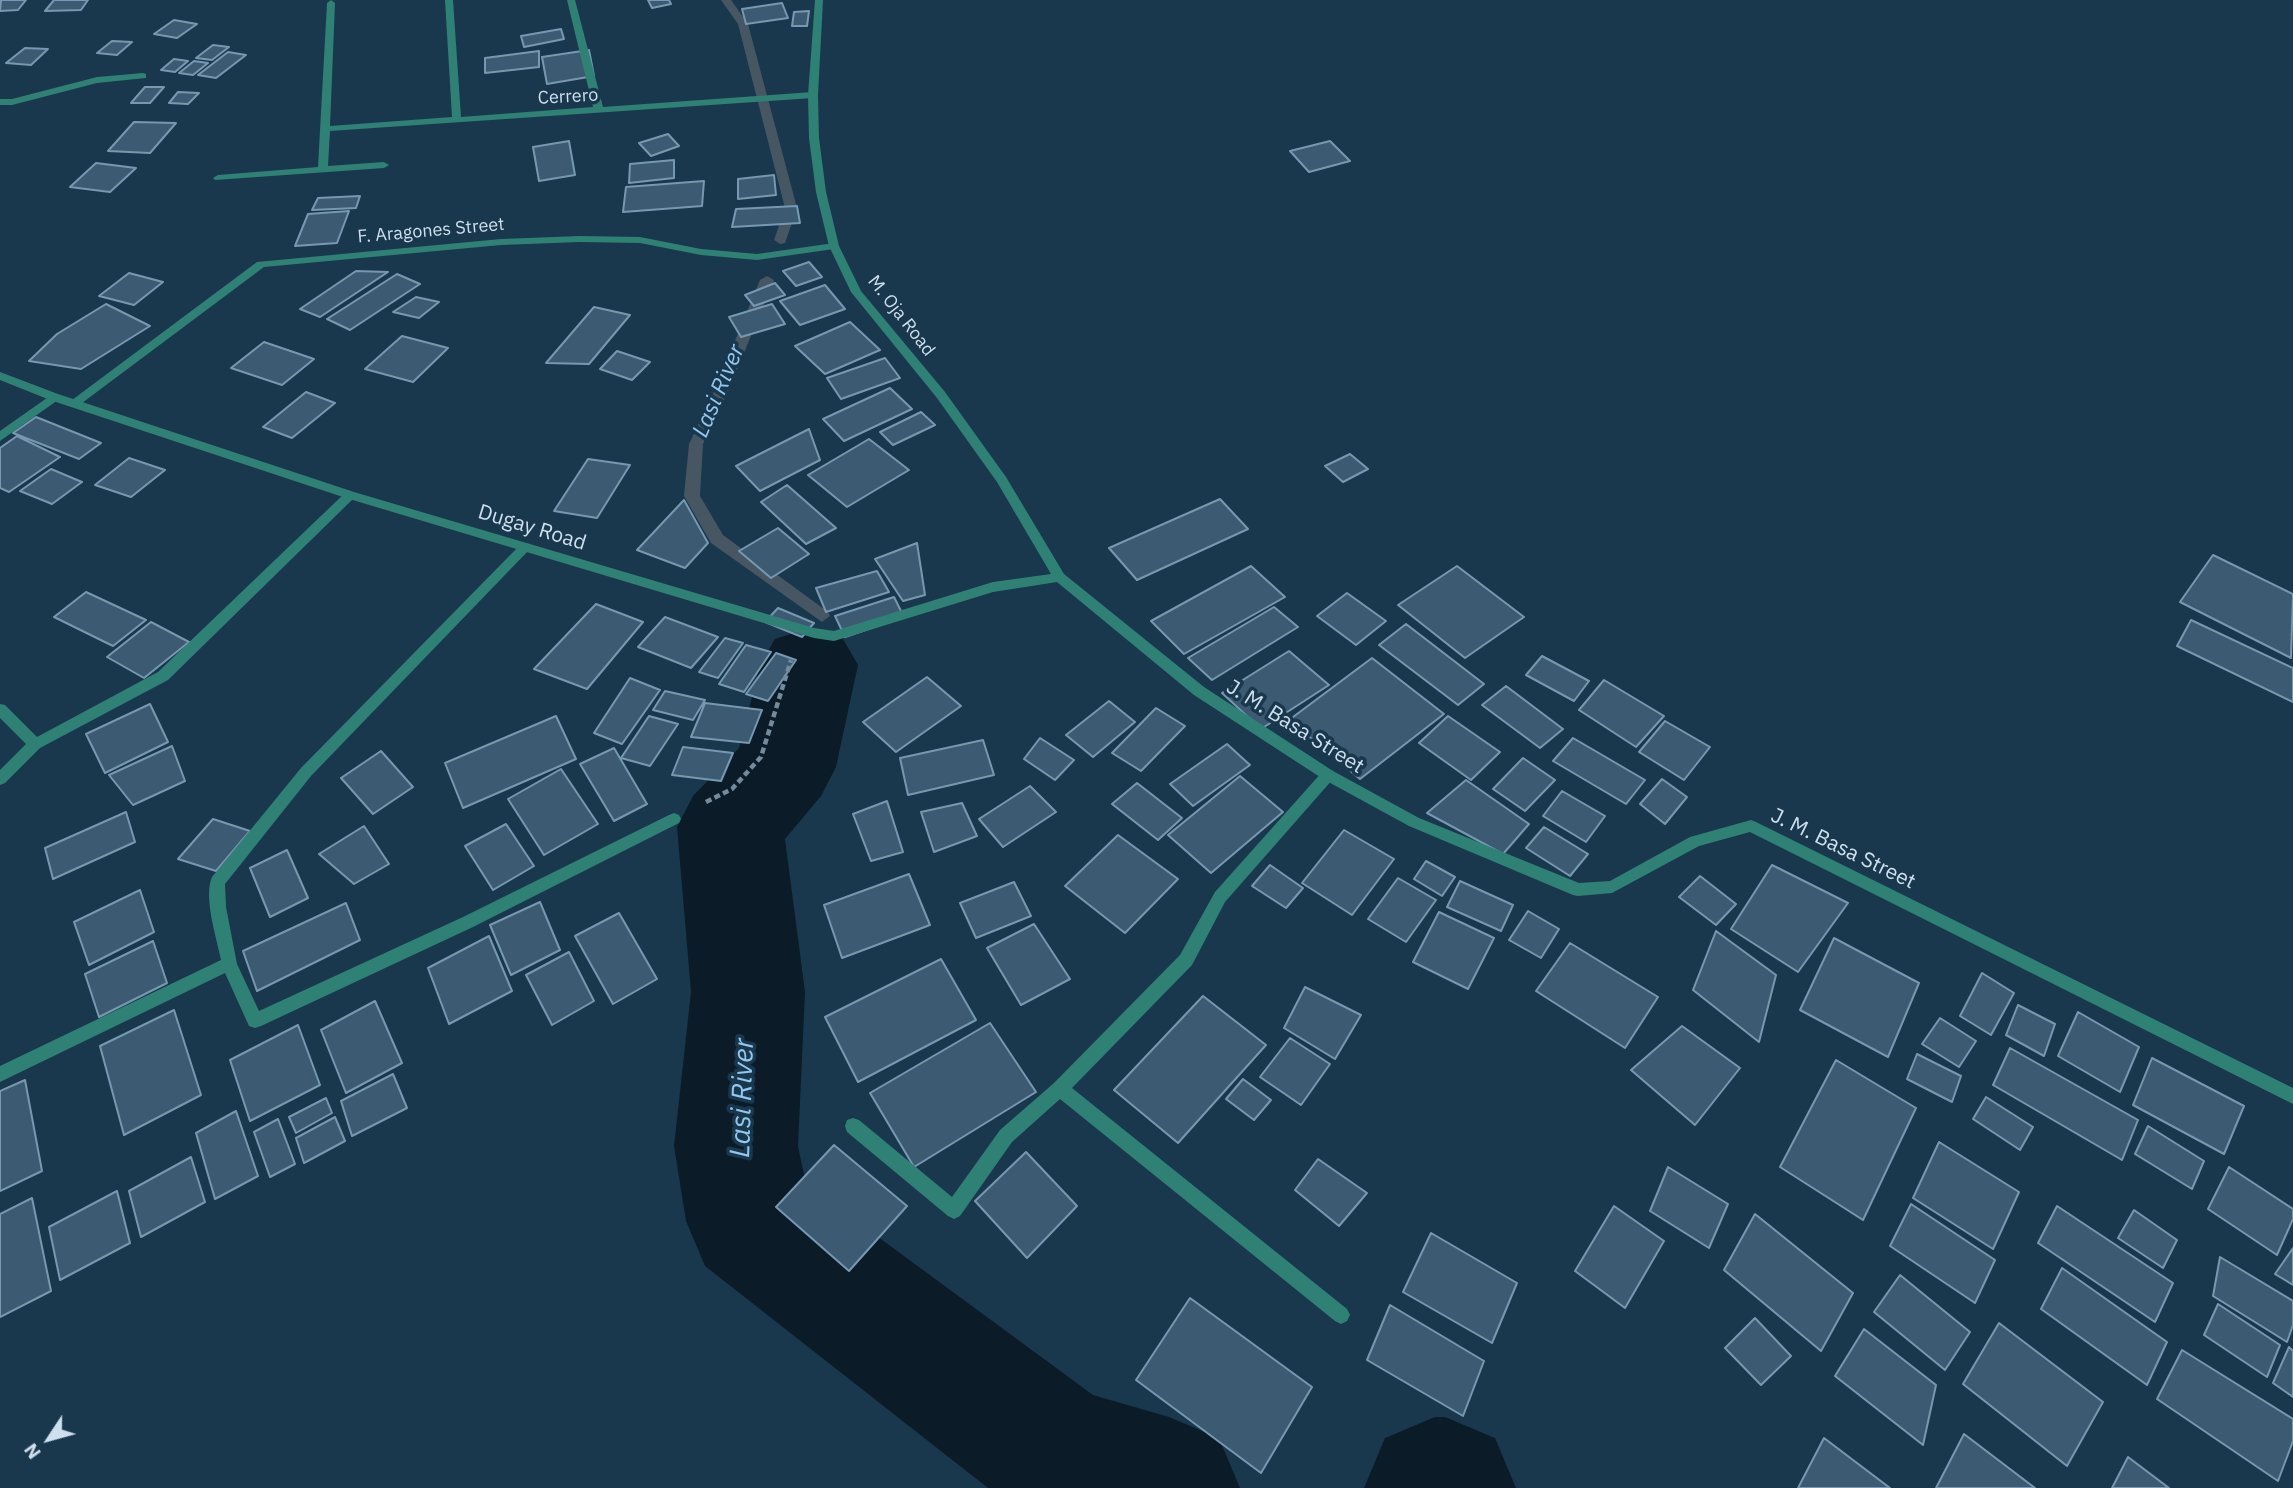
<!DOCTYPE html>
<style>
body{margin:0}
#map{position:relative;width:2293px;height:1488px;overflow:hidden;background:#1a384d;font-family:"IBM Plex Sans",sans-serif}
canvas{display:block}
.north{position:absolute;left:14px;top:1404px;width:70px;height:70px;-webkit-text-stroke:5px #1a384d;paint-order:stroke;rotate:234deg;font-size:19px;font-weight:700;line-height:28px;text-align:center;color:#cedfed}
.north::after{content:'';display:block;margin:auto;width:24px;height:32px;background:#cedfed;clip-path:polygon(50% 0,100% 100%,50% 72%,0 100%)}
</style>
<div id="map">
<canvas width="2293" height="1488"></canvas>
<div class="north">N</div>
</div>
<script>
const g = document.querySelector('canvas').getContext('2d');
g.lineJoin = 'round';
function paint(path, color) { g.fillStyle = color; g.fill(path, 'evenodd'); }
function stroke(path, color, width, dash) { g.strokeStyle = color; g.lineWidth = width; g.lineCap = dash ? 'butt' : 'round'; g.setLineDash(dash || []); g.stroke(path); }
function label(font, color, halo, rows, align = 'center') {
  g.font = font + ' "IBM Plex Sans",sans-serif'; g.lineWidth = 7; g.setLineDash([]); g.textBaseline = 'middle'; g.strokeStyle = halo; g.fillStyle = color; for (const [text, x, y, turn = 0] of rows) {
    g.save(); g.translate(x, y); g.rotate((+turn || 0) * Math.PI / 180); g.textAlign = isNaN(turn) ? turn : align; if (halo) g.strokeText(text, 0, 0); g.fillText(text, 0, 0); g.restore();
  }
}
paint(new Path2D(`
 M721,0h10l17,24 49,184 -12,35 -5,1 -6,-4 11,-32 -47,-184z
 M767,276l7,4 -47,114 -24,50 -3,52 23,39 105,77 2,4 -8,6 -111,-79 -27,-47 5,-52 24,-50 47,-114z`), '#465663');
paint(new Path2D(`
 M809,628l34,11 15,26 -22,102 -15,29 -36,43 20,153 -7,154 8,38 287,211 76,22 50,21 21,50h-252l-283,-222 -19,-45 -12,-75 17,-154 -14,-165 16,-31 46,-48 21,-83 15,-26z
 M1435,1417h10l50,21 21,50h-152l21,-50z`), '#0b1c28');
const building = new Path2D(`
 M1,0h25l-8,10 -18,1z
 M54,0h34l-7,10 -36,1z
 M648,0h21l2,4 -19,4z
 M782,3l6,15 -42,6 -4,-15z
 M809,11l-2,15h-15l2,-14z
 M174,20l23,4 -20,14 -23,-4z
 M561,29l3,10 -40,8 -3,-11z
 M112,41l20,1 -15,13 -20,-2z
 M213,45l16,2 -17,13 -16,-2z
 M25,48l23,1 -17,16 -25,-2z
 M589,50l5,26 -47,8 -5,-27z
 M539,51v16l-54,6v-15z
 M228,52l18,3 -30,23 -18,-3z
 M174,59l14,2 -13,11 -14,-2z
 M194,61l14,2 -15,12 -14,-2z
 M145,87h19l-14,16h-19z
 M178,92l21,1 -11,11 -19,-1z
 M134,122l42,1 -26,30 -42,-2z
 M668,134l11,12 -28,10 -12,-13z
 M569,141l6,34 -36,6 -6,-34z
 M1330,141l20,20 -41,11 -19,-21z
 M674,160v18l-45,5 1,-19z
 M96,163l40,5 -26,24 -40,-5z
 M774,175l2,20 -38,4v-20z
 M704,181l-2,25 -79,6 3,-25z
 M360,196l-4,12 -44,2 6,-12z
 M797,206l3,17 -68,4 4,-18z
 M349,211l-12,32 -42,3 13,-32z
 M809,262l13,15 -26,9 -13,-15z
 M356,271l32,1 -68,45 -20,-8z
 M129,273l34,9 -29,23 -35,-9z
 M397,274l23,10 -70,46 -23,-11z
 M775,283l10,12 -31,11 -9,-11z
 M825,285l20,24 -45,16 -20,-24z
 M416,297l23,5 -20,16 -26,-6z
 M106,304l44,22 -69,43 -52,-8 28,-27z
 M772,304l13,20 -44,13 -12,-20z
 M594,307l36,8 -41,49 -43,-1z
 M850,322l30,28 -55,24 -30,-28z
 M402,336l46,12 -35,34 -48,-13z
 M264,342l50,17 -32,26 -51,-17z
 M617,351l33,11 -18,18 -32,-11z
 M885,358l15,20 -59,21 -14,-21z
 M890,388l22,21 -68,32 -21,-22z
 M306,392l29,11 -43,35 -29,-11z
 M921,412l14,13 -42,20 -13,-13z
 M36,417l65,26 -22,16 -66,-26z
 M809,429l11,31 -60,31 -24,-25z
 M17,436l43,21 -51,35 -9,-4v-40z
 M869,439l40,31 -62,37 -39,-32z
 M1350,454l18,15 -25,13 -18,-16z
 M129,458l36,12 -34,27 -36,-12z
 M588,459l42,6 -33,53 -43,-7z
 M51,469l31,13 -30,22 -32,-13z
 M787,485l49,43 -30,16 -45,-42z
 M1220,499l28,30 -111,51 -28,-32z
 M684,500l24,43 -23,25 -48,-18z
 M778,528l31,26 -38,24 -32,-27z
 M917,543l8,52 -22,6 -28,-42z
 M2213,555l80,39 -2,64 -111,-56z
 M1251,566l34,31 -101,57 -33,-33z
 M1457,566l67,51 -59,41 -67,-53z
 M877,571l12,21 -63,20 -10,-24z
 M86,592l60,28 -33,26 -59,-29z
 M1347,593l39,28 -30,24 -39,-29z
 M894,597l10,20 -59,20 -10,-21z
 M596,604l47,18 -56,67 -53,-20z
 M1274,607l24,20 -86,53 -24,-22z
 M778,608l36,15 -12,14 -37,-15z
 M665,617l53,20 -27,31 -53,-21z
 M2191,620l102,48v34l-116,-56z
 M151,622l38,20 -45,36 -37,-21z
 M1406,624l78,60 -26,21 -79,-60z
 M725,638l18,5 -25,35 -19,-6z
 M746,645l25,7 -27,40 -25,-8z
 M1289,651l40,34 -68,44 -39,-36z
 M776,653l20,7 -28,41 -22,-7z
 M1542,656l47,25 -15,20 -48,-26z
 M1372,658l72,56 -84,65 -71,-59z
 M927,677l34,29 -65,46 -33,-30z
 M630,678l30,12 -38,54 -28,-11z
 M1604,680l60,36 -28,31 -57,-37z
 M1506,686l57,43 -23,19 -58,-43z
 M665,691l40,9 -12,20 -40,-10z
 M1109,701l26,21 -42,35 -27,-22z
 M705,703l57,7 -13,33 -58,-6z
 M150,704l18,38 -63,31 -19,-39z
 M1156,708l29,18 -44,45 -29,-18z
 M556,716l20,43 -113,49 -18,-45z
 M649,716l29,8 -28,42 -29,-8z
 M1448,716l52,36 -29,28 -52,-37z
 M1665,721l45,26 -26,33 -45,-28z
 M1040,738l34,22 -19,20 -31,-21z
 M1573,738l72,42 -19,24 -73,-43z
 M983,740l11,35 -86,20 -8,-37z
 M1227,744l23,21 -57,41 -23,-22z
 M172,746l13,35 -52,24 -24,-30z
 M683,747l50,6 -12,28 -49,-6z
 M614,748l33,56 -33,17 -34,-57z
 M381,751l32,36 -40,27 -32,-36z
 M1523,758l32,22 -30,31 -32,-22z
 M561,769l37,55 -54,31 -36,-56z
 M1240,776l43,36 -72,61 -43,-38z
 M1662,779l25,18 -22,27 -25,-20z
 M1466,780l63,44 -26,30 -76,-41z
 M1137,783l45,35 -24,22 -46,-36z
 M1030,786l26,26 -53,35 -24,-28z
 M1562,791l43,25 -19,26 -43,-26z
 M887,801l16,51 -32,9 -18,-47z
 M962,803l15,33 -43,16 -13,-40z
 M126,812l9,30 -82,37 -8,-31z
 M213,819l37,12 -34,40 -38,-12z
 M506,824l28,42 -41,24 -28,-44z
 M364,826l25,38 -35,20 -35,-30z
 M1544,827l44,27 -18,22 -44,-28z
 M1344,830l50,29 -42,56 -50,-32z
 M1118,835l60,44 -53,54 -60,-47z
 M287,850l21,48 -38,19 -20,-49z
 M1426,861l29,16 -13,19 -28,-17z
 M1270,865l33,23 -17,20 -34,-22z
 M1772,865l76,38 -50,69 -67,-43z
 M909,874l21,51 -88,33 -18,-53z
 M1700,876l36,28 -20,21 -37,-28z
 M1398,878l38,22 -30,42 -38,-23z
 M1460,881l53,24 -12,26 -54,-24z
 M1014,882l17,34 -55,22 -16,-35z
 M140,890l14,42 -65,33 -15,-43z
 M540,902l20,48 -49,25 -21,-50z
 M346,903l14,37 -103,51 -14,-40z
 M1528,911l31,18 -18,29 -32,-18z
 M1439,912l55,26 -26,51 -55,-27z
 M619,913l38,66 -44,25 -38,-68z
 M1034,924l36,55 -49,26 -34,-57z
 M1716,931l60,44 -17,67 -66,-52z
 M489,936l23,55 -63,33 -21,-56z
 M1834,938l85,45 -31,74 -88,-47z
 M153,941l14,42 -68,34 -14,-43z
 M1570,943l88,54 -33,51 -89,-57z
 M569,952l25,49 -42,24 -26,-50z
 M941,959l35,61 -118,62 -33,-65z
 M1982,973l32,20 -23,42 -31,-19z
 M1305,987l56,28 -26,44 -51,-31z
 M1203,996l63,49 -88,98 -64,-53z
 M375,1001l27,62 -56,30 -25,-63z
 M2018,1005l37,19 -11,32 -38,-21z
 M174,1010l27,85 -77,40 -24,-89z
 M2078,1012l61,35 -19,45 -62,-36z
 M1940,1018l36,23 -17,26 -37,-23z
 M990,1023l46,69 -122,75 -44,-74z
 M298,1025l22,60 -70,36 -20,-61z
 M1682,1026l58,42 -45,57 -64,-55z
 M1290,1038l40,26 -29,41 -41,-28z
 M2010,1048l128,72 -16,40 -129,-75z
 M1917,1054l44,22 -9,26 -45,-23z
 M2152,1058l92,48 -20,48 -91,-49z
 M1836,1060l80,48 -53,112 -83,-53z
 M393,1074l14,34 -55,28 -11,-35z
 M1243,1079l28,21 -17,20 -28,-21z
 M25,1080l17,91 -42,20v-100z
 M1986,1097l47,30 -13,23 -47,-31z
 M326,1098l6,15 -36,20 -7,-16z
 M236,1111l22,65 -43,23 -19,-66z
 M335,1117l10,24 -41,22 -8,-25z
 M278,1119l17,45 -25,13 -16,-45z
 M2148,1126l56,35 -12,28 -57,-35z
 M1939,1142l80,50 -26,57 -80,-51z
 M834,1145l73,61 -58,65 -73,-64z
 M1026,1152l51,54 -50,52 -52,-57z
 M191,1157l14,45 -64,35 -12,-46z
 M1318,1159l49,34 -28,33 -44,-36z
 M1668,1167l60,37 -19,44 -59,-37z
 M2229,1167l64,42v10l-16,36 -69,-46z
 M117,1191l13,52 -70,37 -11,-53z
 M32,1198l19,93 -51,26v-103z
 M1911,1204l84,56 -20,43 -85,-57z
 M1614,1206l50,35 -39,67 -50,-37z
 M2057,1206l116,77 -18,39 -117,-79z
 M2134,1210l43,30 -14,28 -45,-30z
 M1755,1214l98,79 -32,58 -97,-81z
 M1431,1233l86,50 -25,60 -89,-51z
 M2293,1248v37l-18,-11z
 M2220,1257l73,44v24l-6,17 -74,-46z
 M2062,1268l105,74 -20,43 -106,-76z
 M1900,1275l70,57 -25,38 -71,-58z
 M1190,1298l122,89 -51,86 -125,-93z
 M2218,1304l62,41 -13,32 -63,-42z
 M1390,1305l94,56 -21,55 -96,-56z
 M1755,1318l36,38 -30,29 -36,-37z
 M1999,1323l104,79 -36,64 -104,-82z
 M1864,1329l72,56 -13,60 -88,-69z
 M2289,1347l4,4v46l-20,-14z
 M2182,1350l111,69v22l-15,40 -121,-82z
 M1964,1434l71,54h-99z
 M1824,1438l66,50h-92z
 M2128,1457l41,31h-57z`);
paint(building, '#3c5b72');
stroke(building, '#7798b1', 2);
stroke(new Path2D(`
 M706,802l26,-13 29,-32 30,-97`), '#738b9c', 4.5, [6, 3.5]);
paint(new Path2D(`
 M331,0l4,3 -5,123 122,-9 -7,-117h8l8,117 132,-10 -26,-107h8l28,107 210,-15 5,3 -5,3 -483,33 -2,35 56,-4 5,3 -5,3 -169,12 -2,-2 5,-3 100,-8 9,-164z
 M143,73l3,1v4l-49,5 -85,22h-12v-6h12l85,-22z
 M580,236l60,1 61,12 56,5 77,-11 5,3 -5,3 -77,11 -56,-5 -61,-12 -60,-1 -79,3 -237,22 -186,139 -4,1 -6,-4 189,-141 244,-23z
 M54,393l6,4 -2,3 -58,41v-10z
 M350,491l6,4 -2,3 -186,182 -128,68 -35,35 -5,2v-15l26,-26 -26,-26v-14l5,1 32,32 121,-65 188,-180z
 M525,543l4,1 2,3 -2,3 -218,226 -86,108 1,23 11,57 22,47 204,-94 206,-102 5,-2 5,2 2,4 -2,4 -206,104 -212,99 -6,2 -6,-2 -24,-53 -225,109v-16l221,-106c-4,-21 -18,-63 -9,-83l89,-109 220,-224z
 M1328,769l5,2 2,4 -2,4 -108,123 -33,63 -120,123 275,221 3,6 -3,6 -6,3 -6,-3 -275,-222 -48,43 -52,74 -6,3 -6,-3 -101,-84 -2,-6 2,-6 6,-2 6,2 93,77 48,-67 54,-47 126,-128 35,-63 108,-121z`), '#2f8175');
paint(new Path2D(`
 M815,0h8l-5,95 1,43 7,54 13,54 22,45 84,101 61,85 58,97 140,113 129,84 86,47 160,65 31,-2 80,-44 61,-17 5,2 537,266v16l-543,-272 -51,14 -87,47 -34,3 -5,-1 -164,-69 -86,-47 -129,-84 -137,-113 -64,10 -159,49 -20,-3 -468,-140 -296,-98 -50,-20v-8l58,22 296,98 460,136 20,3 159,-49 58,-8 -54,-92 -60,-84 -86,-106 -22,-46 -13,-54 -7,-54 -1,-43z`), '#2f8175');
label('18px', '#cedfed', '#1a384d', [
 ["Cerrero",568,97,-3],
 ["F. Aragones Street",431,231,-5],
 ["M. Oja Road",901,316,52]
]);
label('21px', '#cedfed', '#1a384d', [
 ["Dugay Road",532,528,17],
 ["J. M. Basa Street",1295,727,32],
 ["J. M. Basa Street",1843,849,26]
]);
label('italic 23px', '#93c7ef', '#1a384d', [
 ["Lasi River",719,391,-67]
]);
label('italic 28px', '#93c7ef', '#1a384d', [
 ["Lasi River",743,1098,-88]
]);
</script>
